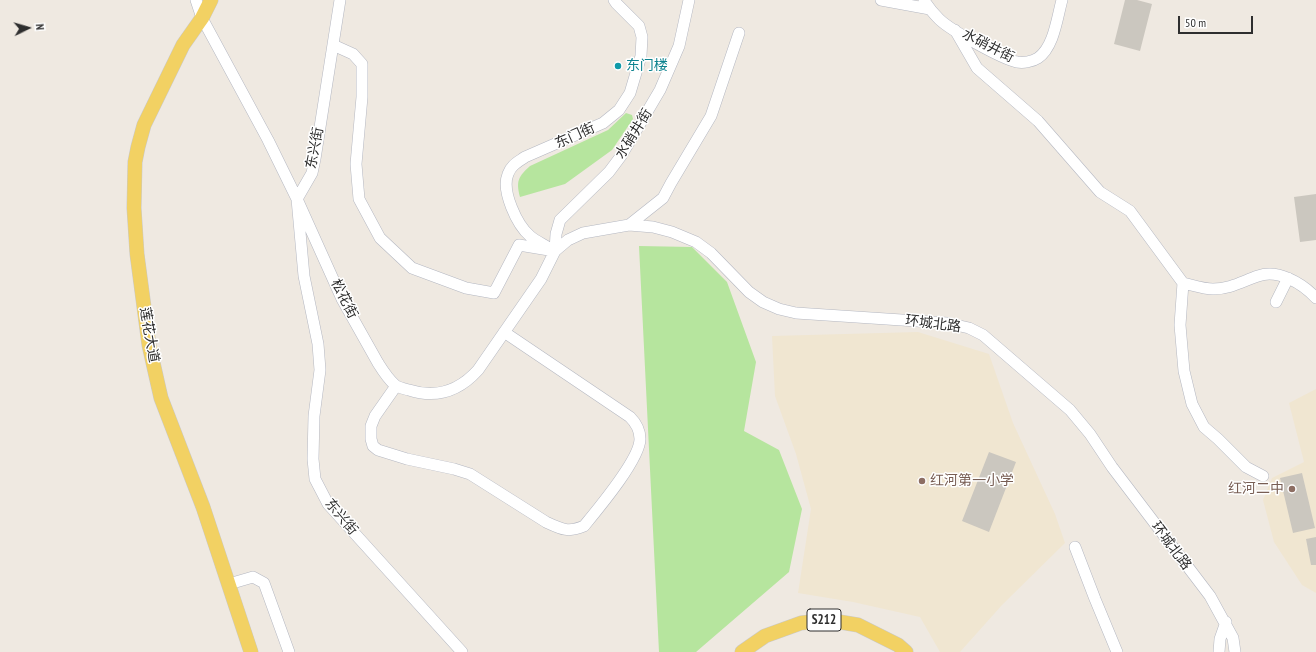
<!DOCTYPE html>
<meta charset="utf-8">
<style>
body{margin:0}
#map{position:relative;width:1316px;height:652px;overflow:hidden;background:#efe9e1;font-family:"PT Sans Narrow",sans-serif}
canvas{display:block}
.north{position:absolute;left:8px;top:8px;width:40px;height:40px;-webkit-text-stroke:3px #fff;paint-order:stroke;rotate:85deg;font-size:11px;font-weight:700;line-height:16px;text-align:center;color:#2e2e2e}
.north::after{content:'';display:block;margin:auto;width:14px;height:18px;background:#2e2e2e;clip-path:polygon(50% 0,100% 100%,50% 72%,0 100%)}
.scale{position:absolute;left:1178px;top:16px;width:75px;height:18px;box-sizing:border-box;border:2px solid #2e2e2e;border-top:0;padding-left:5px;font-size:12px;line-height:14px;white-space:nowrap;color:#2e2e2e;-webkit-text-stroke:3px #fff;paint-order:stroke}
</style>
<div id="map">
<canvas width="1316" height="652"></canvas>
<div class="north">N</div>
<div class="scale">50 m</div>
</div>
<script>
const g = document.querySelector('canvas').getContext('2d');
g.lineJoin = 'round';
function paint(path, color) { g.fillStyle = color; g.fill(path, 'evenodd'); }
function stroke(path, color, width, dash) { g.strokeStyle = color; g.lineWidth = width; g.lineCap = dash ? 'butt' : 'round'; g.setLineDash(dash || []); g.stroke(path); }
function label(font, color, halo, rows, align = 'center') {
  g.font = font + ' "PT Sans Narrow","Noto Sans SC",sans-serif'; g.lineWidth = 3; g.setLineDash([]); g.textBaseline = 'middle'; g.strokeStyle = halo; g.fillStyle = color; for (const [text, x, y, turn = 0] of rows) {
    g.save(); g.translate(x, y); g.rotate((+turn || 0) * Math.PI / 180); g.textAlign = isNaN(turn) ? turn : align; if (halo) g.strokeText(text, 0, 0); g.fillText(text, 0, 0); g.restore();
  }
}
paint(new Path2D(`
 M918,332l71,22 24,69 42,91 10,29 -63,62 -42,47h-20l-20,-35 -67,-15 -55,-9 13,-84 -15,-55 -21,-58 -3,-60z
 M1316,389v204l-14,-8 -28,-43 -11,-42 9,-22 32,-16 -15,-59z`), '#f0e6d1');
paint(new Path2D(`
 M626,113l6,2 1,4 -21,31 -47,34 -45,13c-4,-16 -2,-20 10,-31l78,-36z
 M639,246l53,1 35,35 29,80 -12,69 35,19 23,59 -13,63 -93,80h-37z`), '#b6e59e');
paint(new Path2D(`
 M1125,0h12l15,4 -12,47 -26,-7z
 M1316,194v46l-16,2 -6,-45z
 M989,452l27,10 -27,70 -27,-11z
 M1302,473l13,55 -22,5 -13,-55z
 M1316,537v28h-5l-5,-26z`), '#cbc7bf');
const minor = new Path2D(`
 M196,0l6,18 66,122 29,59 45,100 36,64c5,8 10,16 17,22 4,3 10,4 14,5 28,9 51,0 69,-20l63,-91 14,-28 1,-17 4,-14 49,-48 12,-16 39,-66 19,-44 10,-46
 M340,0l-25,159 -3,14 -15,26 7,77 14,68 2,26 -6,46 -1,43 2,20 13,25 134,148
 M881,0l49,9
 M924,0c4,7 9,13 15,19 11,11 63,40 78,43 6,1 15,0 21,-4 16,-11 19,-40 24,-58
 M955,30l22,38 61,53 62,71 30,19 53,72 -3,42 4,46 8,33 12,23 14,12 28,28 17,9
 M333,45l20,9 9,10v33l-6,67 3,35 21,39 32,30 54,20 28,5 25,-48 36,6
 M629,225l34,-27 8,-15 40,-67 28,-83
 M549,248c-6,-4 -13,-7 -19,-12 -13,-11 -29,-45 -22,-62 3,-9 10,-12 17,-17l78,-34 16,-13 11,-17 11,-37 1,-19 -3,-11 -23,-23 -2,-3
 M555,251l13,-11 15,-7 46,-8 24,2 19,5 24,10 15,11 38,39 14,10 16,7 17,4 151,10 22,5 14,7 87,75 20,24 22,33 98,129 23,42 2,14
 M1183,283c9,2 21,6 30,6 17,0 30,-8 45,-13 20,-7 44,7 58,22
 M1276,302l12,-24
 M396,386l-21,30 -4,10v13l2,7 5,4 29,9 47,10 16,5 76,48c15,7 22,11 38,4 14,-17 56,-67 56,-87 0,-9 -4,-16 -10,-22l-126,-85
 M1075,547l20,52 22,53
 M229,584l24,-7 11,6 25,69
 M1219,652l1,-13 6,-17`);
const major = new Path2D(`
 M211,0l-9,18 -19,27 -39,80 -6,22 -3,15 -1,46 3,46 12,91 12,53 42,109 48,145
 M742,652l23,-16 36,-13 27,-3 30,5 40,20 8,7`);
stroke(minor, '#b4b7c1', 12);
stroke(major, '#c9c9c9', 15);
stroke(minor, '#fff', 11);
stroke(major, '#f2d163', 14);
for (const [x, y, r, color] of [
 [618,66,4,"#0f9aa8"],
 [922,481,4,"#8d6e63"],
 [1292,489,4,"#8d6e63"]
]) { const dot = new Path2D(); dot.arc(x, y, r, 0, 2 * Math.PI); g.fillStyle = color; g.fill(dot); stroke(dot, '#fff', 1.5); }
for (const [x, y, w] of [
 [824,620,34]
]) { const box = new Path2D(); box.roundRect(x - w / 2, y - 11, w, 22, 3); g.fillStyle = '#fff'; g.fill(box); stroke(box, '#2e2e2e', 1); }
label('bold 13px', '#2e2e2e', null, [
 ["S212",824,620]
]);
label('14px', '#2e2e2e', '#fff', [
 ["水硝井街",988,46,27],
 ["水硝井街",634,134,-58],
 ["东门街",575,136,-24],
 ["东兴街",315,148,-79],
 ["松花街",344,299,63],
 ["环城北路",933,324,7],
 ["莲花大道",149,335,80],
 ["东兴街",341,517,50],
 ["环城北路",1171,546,53]
]);
label('14px', '#0d838f', '#fff', [
 ["东门楼",626,66]
], 'left');
label('14px', '#785e54', '#fff', [
 ["红河第一小学",930,481],
 ["红河二中",1284,489,"right"]
], 'left');
</script>
